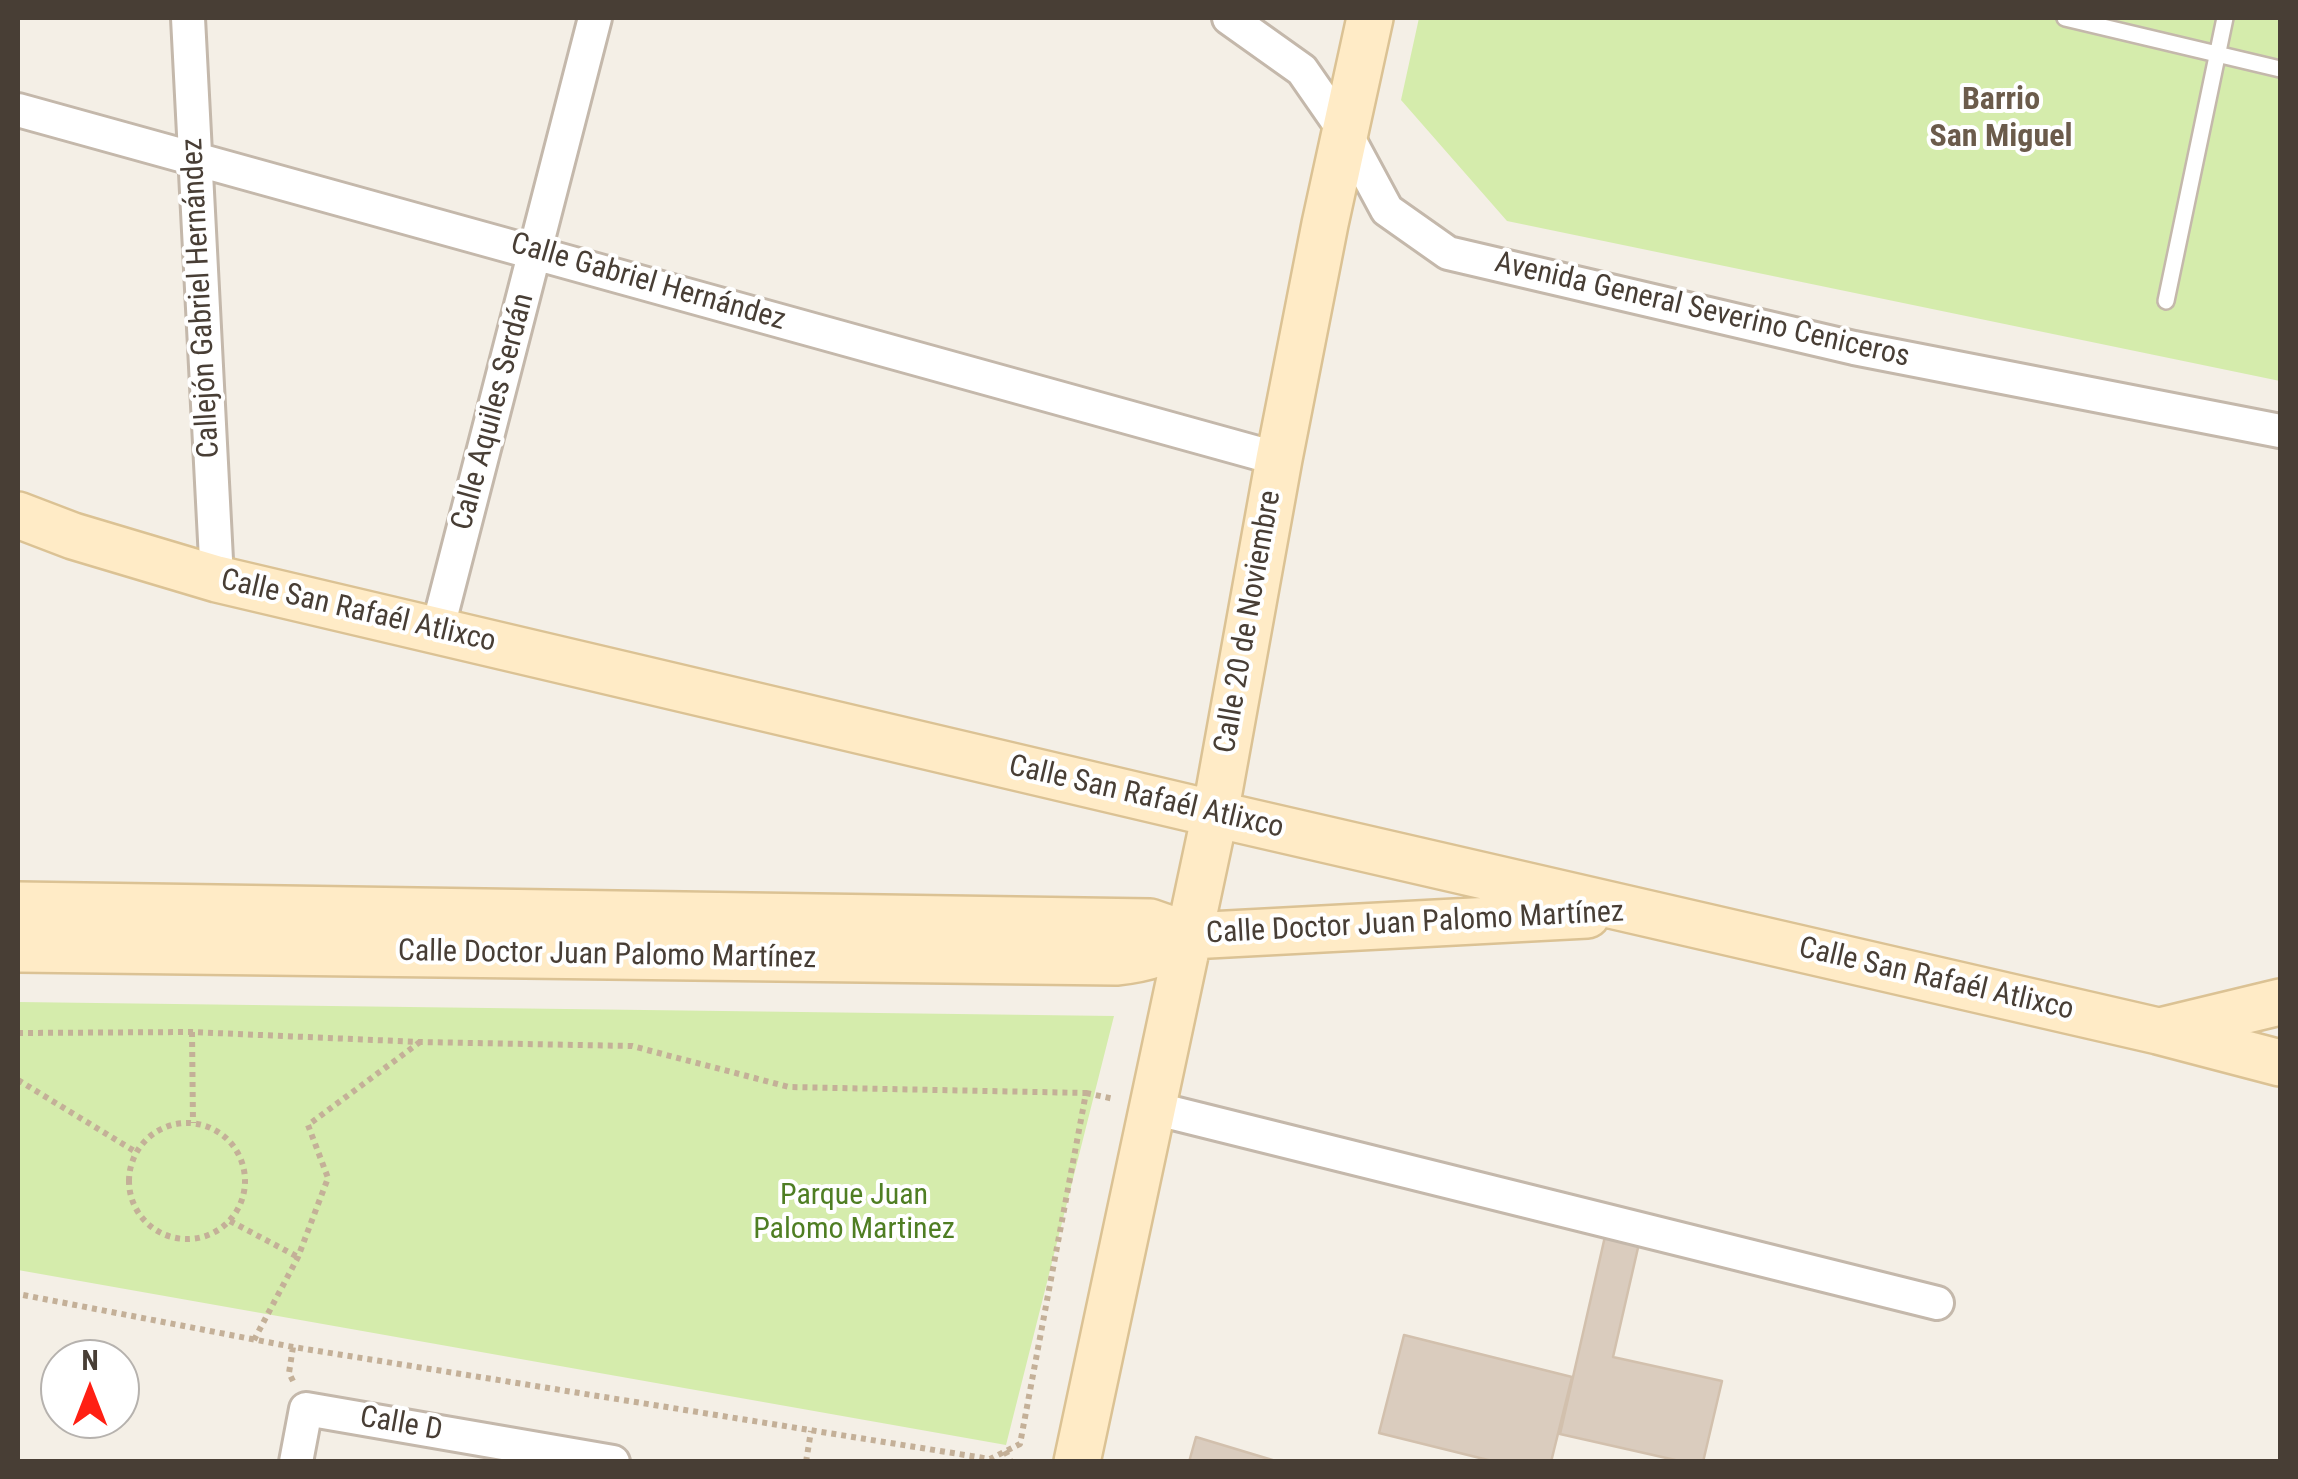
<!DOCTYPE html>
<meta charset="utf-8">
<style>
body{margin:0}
#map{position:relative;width:2298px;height:1479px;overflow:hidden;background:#f4efe6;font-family:"Roboto Condensed",sans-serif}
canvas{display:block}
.frame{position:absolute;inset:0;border:20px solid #483e35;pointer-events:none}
.north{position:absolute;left:40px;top:1339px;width:100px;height:100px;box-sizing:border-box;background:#fff;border:2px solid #b6b2ae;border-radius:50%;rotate:0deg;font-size:28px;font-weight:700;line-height:40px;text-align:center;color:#483e35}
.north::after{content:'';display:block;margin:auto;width:35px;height:45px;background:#ff1f13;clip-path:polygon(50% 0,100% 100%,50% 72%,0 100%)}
</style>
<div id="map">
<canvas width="2298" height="1479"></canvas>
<div class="frame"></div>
<div class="north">N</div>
</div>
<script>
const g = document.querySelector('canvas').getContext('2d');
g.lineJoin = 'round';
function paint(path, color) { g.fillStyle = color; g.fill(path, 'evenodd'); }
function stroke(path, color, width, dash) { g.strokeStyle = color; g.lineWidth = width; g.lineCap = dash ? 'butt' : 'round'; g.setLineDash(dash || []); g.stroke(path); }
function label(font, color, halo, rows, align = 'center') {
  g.font = font + ' "Roboto Condensed",sans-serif'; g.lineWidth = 8; g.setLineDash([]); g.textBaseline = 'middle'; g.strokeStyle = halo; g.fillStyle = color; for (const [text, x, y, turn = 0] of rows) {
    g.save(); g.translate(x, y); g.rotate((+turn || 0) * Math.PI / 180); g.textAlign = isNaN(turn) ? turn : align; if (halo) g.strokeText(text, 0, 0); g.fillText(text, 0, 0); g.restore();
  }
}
paint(new Path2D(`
 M1419,18h861v363l-773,-160 -106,-121z
 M18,1002l1096,14 -108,429 -988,-175z`), '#d5ecac');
const building = new Path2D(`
 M1606,1232l34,7 -27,118 109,24 -19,81h-19l-124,-28z
 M1404,1335l168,42 -21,85h-55l-117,-29z
 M1196,1437l83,25h-90z`);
paint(building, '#daccbe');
stroke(building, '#d2c0ad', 2.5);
const lane = new Path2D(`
 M2065,18l215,51
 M2166,301l59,-283`);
const street = new Path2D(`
 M188,18l29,561
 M1229,18l73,52 43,62 42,78 61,43 406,95 426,83
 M18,110l1261,349
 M437,631l158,-613
 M1153,1108l784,195
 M296,1462l10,-53 307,53`);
const secondary = new Path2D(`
 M18,515l55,21 144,43 998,235 943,217 122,32
 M18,905l1132,17 40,14 397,-21
 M18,949l1098,13c31,-3 47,-9 74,-26
 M2164,1030l116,-28
 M1077,1462l138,-648 64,-355 46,-235 45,-206`);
stroke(lane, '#c4b8ab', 20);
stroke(street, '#c4b8ab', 38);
stroke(secondary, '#dbc294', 50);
stroke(new Path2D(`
 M192,1032l1,91
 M18,1033l174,-1 228,10 212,4 157,41 297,6 -66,351 -30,15 -697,-112 -275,-53
 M18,1080l118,72
 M1086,1093l28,6
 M129 1181a58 58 0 1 1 116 0a58 58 0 1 1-116 0Z
 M230,1221l68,36
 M254,1340l44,-83 30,-79 -20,-53 112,-83
 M293,1381l-4,-8 4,-26
 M1005,1451l6,11
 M806,1462l5,-31`), '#c4b098', 6, [5, 5]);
stroke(lane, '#fff', 15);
stroke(street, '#fff', 32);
stroke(secondary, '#ffebc6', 45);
label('30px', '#483e35', '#fff', [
 ["Calle Gabriel Hernández",648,283,16],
 ["Callejón Gabriel Hernández",202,298,-93],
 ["Avenida General Severino Ceniceros",1702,311,13],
 ["Calle Aquiles Serdán",494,412,-75],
 ["Calle San Rafaél Atlixco",358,612,13],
 ["Calle 20 de Noviembre",1249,622,-80],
 ["Calle San Rafaél Atlixco",1146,798,13],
 ["Calle Doctor Juan Palomo Martínez",1415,924,-3],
 ["Calle Doctor Juan Palomo Martínez",607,956,1],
 ["Calle San Rafaél Atlixco",1936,980,13],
 ["Calle D",401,1425,10]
]);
label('30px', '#4f7e23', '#fff', [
 ["Parque Juan",854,1196],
 ["Palomo Martinez",854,1230]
]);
label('bold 32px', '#6b5b4b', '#fff', [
 ["Barrio",2001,101],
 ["San Miguel",2001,138]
]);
</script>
